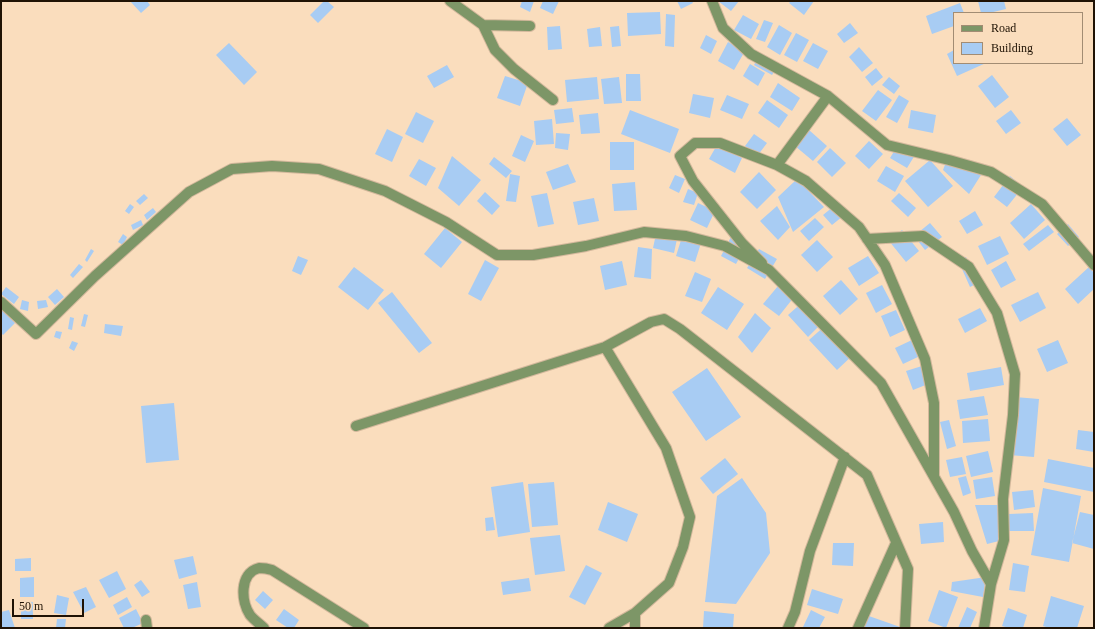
<!DOCTYPE html>
<style>
body{margin:0}
#map{position:relative;width:1095px;height:629px;overflow:hidden;background:#faddbd;font-family:Georgia,serif}
canvas{display:block}
.frame{position:absolute;inset:0;border:2px solid #1f1204;pointer-events:none}
.legend{position:absolute;left:953px;top:12px;width:130px;height:52px;box-sizing:border-box;background:#faddbd;border:1px solid #a28c73;margin:0;padding:5px 7px;list-style:none;font-size:12px;color:#1f1204}
.legend li{display:flex;align-items:center;gap:8px;height:20px}
.legend b{width:20px;border:1px solid #a28c73}
.scale{position:absolute;left:12px;top:599px;width:72px;height:18px;box-sizing:border-box;border:2px solid #1f1204;border-top:0;padding-left:5px;font-size:12px;line-height:14px;white-space:nowrap;color:#1f1204;-webkit-text-stroke:3px #faddbd;paint-order:stroke}
</style>
<div id="map">
<canvas width="1095" height="629"></canvas>
<div class="frame"></div>
<ul class="legend">
<li><b style="height:5px;background:#7d9667"></b>Road</li>
<li><b style="height:11px;background:#a8ccf3"></b>Building</li>
</ul>
<div class="scale">50 m</div>
</div>
<script>
const g = document.querySelector('canvas').getContext('2d');
g.lineJoin = 'round';
function paint(path, color) { g.fillStyle = color; g.fill(path, 'evenodd'); }
function stroke(path, color, width, dash) { g.strokeStyle = color; g.lineWidth = width; g.lineCap = dash ? 'butt' : 'round'; g.setLineDash(dash || []); g.stroke(path); }
paint(new Path2D(`
 M130,1h17l3,4 -9,8z
 M324,1h3l7,6 -16,16 -8,-8z
 M522,1h12l-4,11 -10,-5z
 M543,1h16l-6,13 -13,-6z
 M677,1h15l1,2 -12,6z
 M718,1h21l-8,10z
 M791,1h23l-10,14 -15,-12z
 M978,1h26l2,8 -17,4h-8z
 M960,3l4,10h-10v13l-22,8 -6,-18z
 M660,12l1,22 -33,2 -1,-23z
 M666,14l9,1 -1,32 -9,-1z
 M743,15l16,9 -8,15 -17,-9z
 M764,20l9,3 -8,19 -9,-3z
 M850,23l8,10 -14,10 -7,-9z
 M779,25l13,8 -12,22 -13,-8z
 M560,26l2,23 -14,1 -1,-23z
 M619,26l2,20 -9,1 -2,-20z
 M600,27l2,19 -13,1 -2,-18z
 M796,33l13,7 -12,22 -13,-7z
 M706,35l11,6 -6,13 -11,-6z
 M728,42l17,9 -11,19 -16,-9z
 M229,43l28,29 -13,13 -28,-30z
 M813,43l15,8 -10,18 -15,-8z
 M859,47l14,16 -11,9 -13,-15z
 M954,50v13h32l-29,13 -10,-22z
 M758,58l18,11 -4,6 -18,-10z
 M750,64l15,9 -7,13 -15,-10z
 M447,65l7,12 -20,11 -7,-12z
 M876,68l7,9 -11,9 -7,-9z
 M626,74h14l1,27h-15z
 M992,75l17,22 -14,11 -17,-22z
 M505,76l23,7 -8,23 -23,-8z
 M597,77l2,22 -32,3 -2,-22z
 M619,77l3,26 -18,1 -3,-25z
 M889,77l11,9 -6,8 -12,-9z
 M778,83l22,15 -8,13 -22,-14z
 M878,90l14,10 -16,21 -14,-10z
 M693,94l21,4 -4,20 -21,-5z
 M727,95l22,9 -7,15 -22,-9z
 M899,95l10,6 -12,22 -11,-6z
 M767,100l21,15 -9,13 -21,-15z
 M572,108l2,14 -18,2 -2,-14z
 M630,110l49,19 -9,24 -49,-19z
 M911,110l25,5 -3,18 -25,-5z
 M1011,110l10,13 -15,11 -10,-13z
 M416,112l18,9 -11,22 -18,-9z
 M598,113l2,20 -19,1 -2,-19z
 M1067,118l14,17 -14,11 -14,-17z
 M552,119l2,25 -18,1 -2,-24z
 M387,129l16,8 -11,25 -17,-8z
 M809,130l18,16 -14,15 -18,-15z
 M556,133l14,1 -2,16 -13,-2z
 M754,134l13,9 -9,12 -13,-9z
 M521,135l13,6 -9,21 -13,-6z
 M869,141l14,13 -14,15 -14,-13z
 M610,142h24v28h-24z
 M717,145l25,13 -7,15 -26,-14z
 M898,145l17,10 -8,13 -17,-10z
 M830,148l16,15 -14,14 -15,-15z
 M452,156l29,24 -22,26 -21,-18z
 M494,157l18,14 -6,7 -17,-14z
 M419,159l17,9 -10,18 -17,-10z
 M930,160l23,26 -25,21 -23,-26z
 M946,162l35,13 -12,19 -26,-24z
 M568,164l8,18 -23,8 -7,-18z
 M886,166l18,10 -9,16 -18,-11z
 M759,172l17,18 -19,19 -17,-17z
 M510,174l10,2 -4,26 -10,-1z
 M675,175l10,4 -6,14 -10,-5z
 M1010,176l13,11 -16,20 -13,-10z
 M797,179l27,28 -31,25 -15,-35z
 M635,182l2,28 -23,1 -2,-27z
 M688,189l10,4 -4,12 -11,-3z
 M485,192l15,14 -8,9 -15,-14z
 M547,193l7,31 -16,3 -7,-31z
 M899,193l17,15 -8,9 -17,-16z
 M144,194l4,4 -8,7 -4,-4z
 M594,198l5,23 -21,4 -5,-23z
 M839,202l9,10 -16,13 -9,-10z
 M698,203l17,8 -8,17 -17,-8z
 M130,204l4,3 -5,7 -4,-3z
 M1031,204l14,16 -21,19 -14,-16z
 M777,206l13,21 -12,13 -18,-19z
 M153,208l3,4 -9,8 -3,-5z
 M975,211l8,14 -16,9 -8,-13z
 M815,218l9,9 -15,14 -9,-10z
 M141,220l2,5 -10,5 -2,-5z
 M930,223l12,14 -17,13 -11,-14z
 M1068,224l11,13 -11,9 -11,-12z
 M1048,225l6,7 -25,19 -6,-7z
 M445,228l17,14 -21,26 -17,-14z
 M902,230l17,21 -13,11 -17,-21z
 M123,234l4,3 -4,8 -5,-3z
 M656,234l21,5 -3,14 -21,-5z
 M1000,236l9,18 -22,11 -9,-19z
 M682,237l19,6 -6,19 -19,-6z
 M731,237l15,8 -10,19 -15,-8z
 M817,240l16,17 -16,15 -16,-17z
 M638,247l14,2 -1,30 -17,-2z
 M91,249l3,2 -7,11 -2,-2z
 M759,249l18,10 -12,20 -18,-11z
 M298,256l10,4 -7,15 -9,-4z
 M868,256l11,17 -20,13 -11,-18z
 M966,257l12,26 -8,4 -12,-27z
 M485,260l14,8 -18,33 -13,-7z
 M622,261l5,24 -22,5 -5,-24z
 M1006,261l10,19 -15,8 -10,-18z
 M79,264l4,3 -10,11 -3,-3z
 M354,267l30,23 -16,20 -30,-23z
 M1089,267l5,6v16l-16,15 -13,-15z
 M695,272l16,7 -9,23 -17,-6z
 M783,280l15,12 -19,24 -16,-12z
 M841,280l17,19 -18,16 -17,-19z
 M882,285l10,19 -16,9 -10,-20z
 M6,287l13,10 -5,7 -13,-10z
 M718,287l26,17 -17,26 -26,-17z
 M57,289l7,8 -9,8 -7,-8z
 M392,292l40,51 -13,10 -41,-50z
 M1038,292l8,16 -26,14 -9,-17z
 M22,300l7,2 -1,9 -8,-2z
 M46,300l2,7 -10,2 -1,-8z
 M805,300l19,21 -16,16 -20,-22z
 M980,308l7,13 -22,12 -7,-14z
 M1,309l14,14 -12,12 -2,-2z
 M896,310l9,20 -15,7 -9,-21z
 M755,313l16,15 -19,25 -14,-16z
 M84,314l4,1 -3,12 -4,-1z
 M70,317l4,1 -2,12 -4,-1z
 M105,324l18,2 -2,10 -17,-3z
 M827,324l27,30 -17,16 -28,-30z
 M56,331l6,1 -2,7 -6,-2z
 M912,340l8,16 -17,8 -8,-16z
 M1058,340l10,23 -21,9 -10,-23z
 M72,341l6,2 -4,8 -5,-3z
 M922,366l6,18 -15,6 -7,-19z
 M1001,367l3,18 -34,6 -3,-18z
 M707,368l34,49 -35,24 -34,-49z
 M984,396l4,19 -28,4 -3,-19z
 M1015,397l24,2 -5,58 -25,-2z
 M174,403l5,57 -33,3 -5,-57z
 M988,419l2,22 -27,2 -1,-22z
 M949,420l7,26 -9,3 -7,-27z
 M1078,430l16,2v20l-18,-3z
 M988,451l5,21 -22,5 -5,-21z
 M962,457l4,17 -16,3 -4,-17z
 M725,458l13,16 -25,20 -13,-16z
 M1048,459l46,9v24l-50,-10z
 M966,476l5,17 -8,3 -5,-18z
 M992,477l3,19 -19,3 -3,-19z
 M742,478l24,35 4,40 -34,51 -31,-2 12,-106z
 M523,482l7,50 -32,5 -7,-50z
 M554,482l4,43 -26,2 -4,-43z
 M1043,488l38,8 -12,66 -38,-7z
 M1033,490l2,17 -21,3 -2,-18z
 M608,502l30,12 -11,28 -29,-12z
 M975,505h23l1,36 -12,3z
 M1080,512l14,3v34l-22,-6z
 M1033,513l1,18h-25v-17z
 M493,517l2,13 -9,1 -1,-13z
 M943,522l1,20 -23,2 -2,-20z
 M560,535l5,36 -30,4 -5,-37z
 M833,543h21l-1,23 -21,-1z
 M193,556l4,18 -18,5 -5,-19z
 M31,558v13h-16v-12z
 M1013,563l16,3 -4,26 -16,-2z
 M586,565l16,8 -17,32 -16,-8z
 M117,571l9,18 -17,9 -10,-18z
 M34,577v20h-14v-19z
 M986,577l-3,20 -32,-6 1,-9z
 M529,578l2,13 -28,4 -2,-13z
 M141,580l9,12 -8,5 -8,-12z
 M197,582l4,25 -13,2 -5,-24z
 M86,587l10,20 -12,6 -11,-21z
 M812,589l31,10 -5,15 -31,-9z
 M939,590l19,7 -12,31 -18,-7z
 M263,591l10,9 -8,9 -10,-9z
 M57,595l12,3 -3,17 -12,-2z
 M1051,596l33,10 -7,22h-28l-6,-2z
 M127,597l5,10 -14,8 -5,-10z
 M21,601l12,1v17h-12z
 M967,607l10,5 -7,16h-12z
 M1008,608l19,7 -4,13h-14l-7,-2z
 M136,609l7,14 -11,5h-8l-5,-10z
 M284,609l15,11 -5,8h-6l-12,-8z
 M9,610l6,18h-14v-16z
 M811,610l14,7 -6,11 -16,-1z
 M704,611l30,3 -1,14h-30z
 M866,615l37,13h-41z
 M57,619h9l-1,9h-9z`), '#a8ccf3');
const street = new Path2D(`
 M450,1l33,24 12,25 19,19 39,31
 M712,1l11,27 28,26 77,42 59,49 62,15 42,12 51,32 52,61
 M483,25l47,1
 M777,165l51,-69
 M867,239l56,-3 46,31 28,46 18,61 -2,41 -10,84 1,41 -13,44 -7,44
 M762,263l-20,-20 -49,-62 -13,-25 15,-13h25l57,22 29,16 53,46 26,38 40,94 9,44v73
 M1,302l35,32 59,-58 94,-84 43,-23 40,-3 47,3 66,22 61,31 51,33h36l53,-9 58,-14 42,4 39,10 44,24 112,113 73,129 18,39 19,33
 M605,347l61,101 24,69 -7,30 -14,36 -34,30 -26,15
 M356,426l249,-79 46,-25 13,-3 16,10 187,146 41,94 -3,59
 M146,620l1,8
 M264,628c-4,-4 -10,-8 -14,-13 -9,-13 -11,-42 9,-47 4,0 10,1 13,2l92,58
 M635,628v-15
 M788,628l7,-16 15,-61 35,-94
 M858,628l38,-85`);
stroke(street, '#d3b89c', 12);
stroke(street, '#7d9667', 10);
</script>
